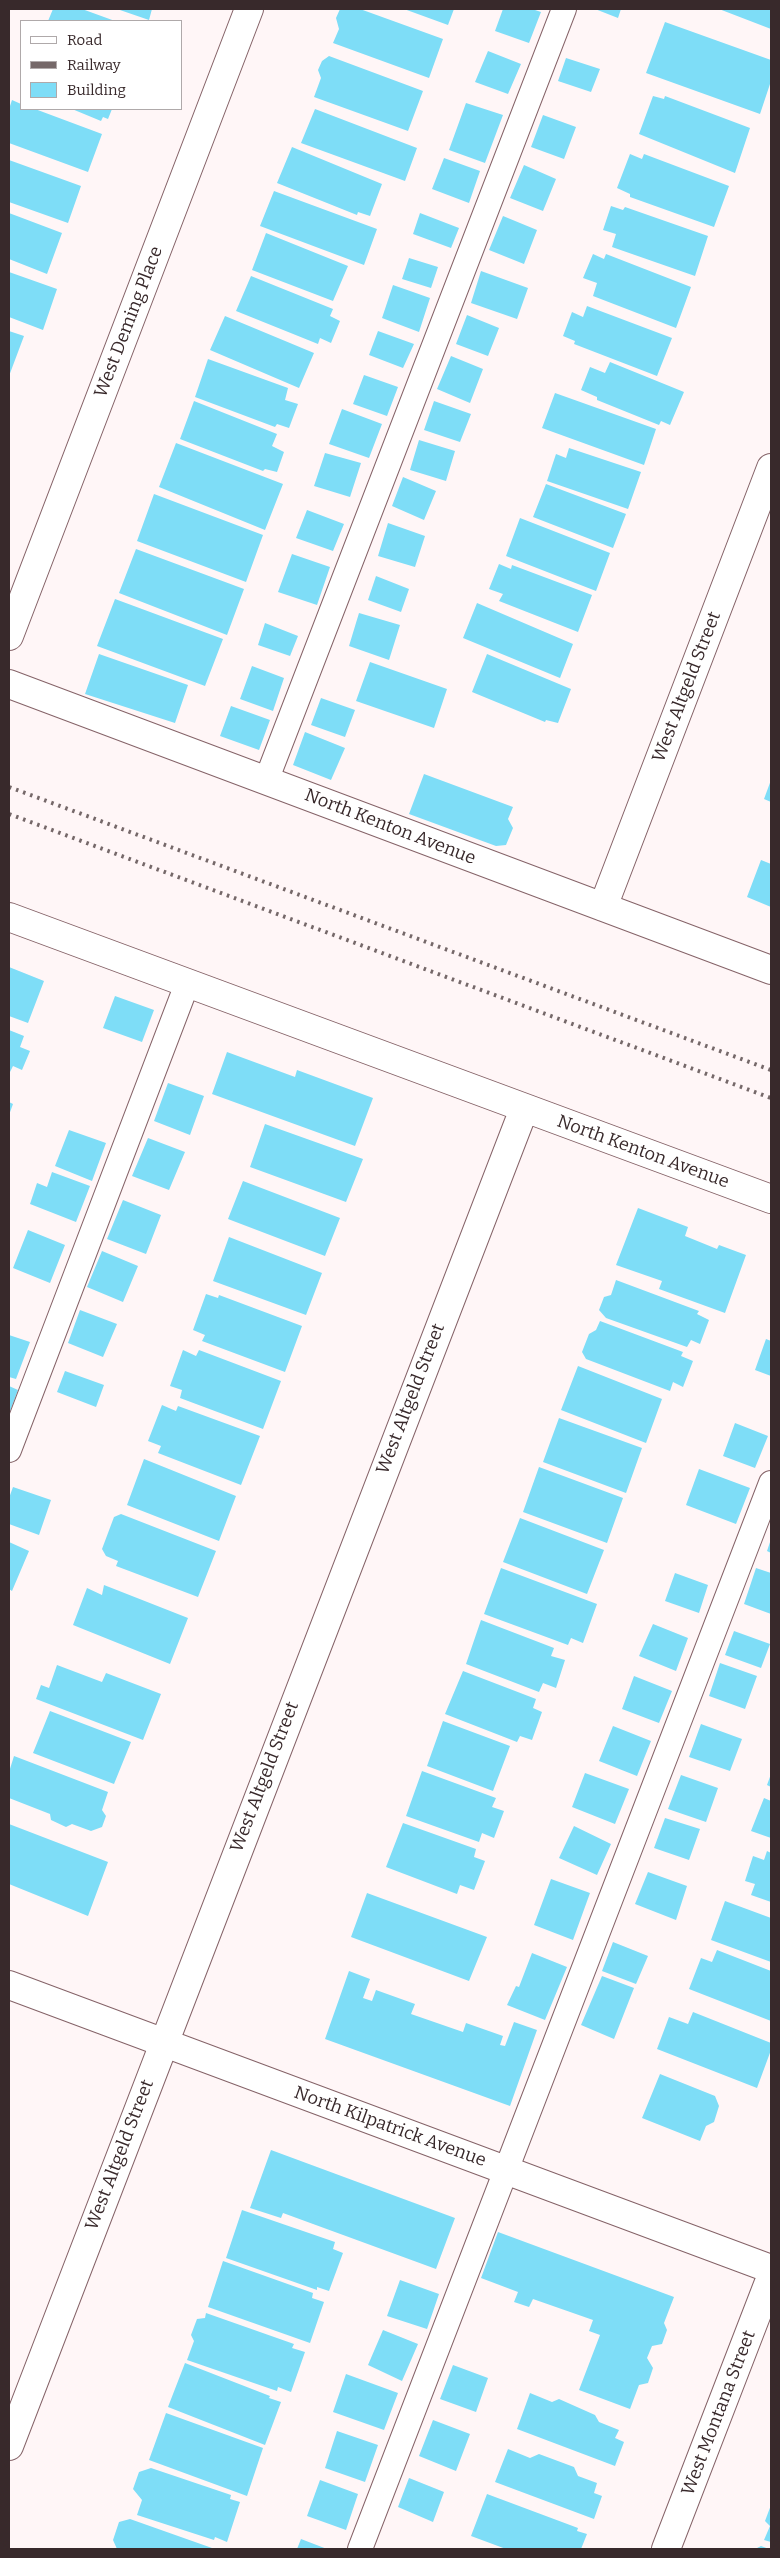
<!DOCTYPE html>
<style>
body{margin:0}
#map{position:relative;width:780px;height:2558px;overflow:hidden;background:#fff6f7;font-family:Bitter,serif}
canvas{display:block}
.frame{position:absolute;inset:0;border:10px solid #38292b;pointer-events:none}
.legend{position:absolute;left:20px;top:20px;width:162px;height:90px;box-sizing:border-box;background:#fff;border:1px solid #afa9aa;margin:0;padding:6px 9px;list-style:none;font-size:15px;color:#38292b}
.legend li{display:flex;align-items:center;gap:10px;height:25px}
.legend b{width:25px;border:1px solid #afa9aa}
</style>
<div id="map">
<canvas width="780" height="2558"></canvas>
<div class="frame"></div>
<ul class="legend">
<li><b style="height:6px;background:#fff"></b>Road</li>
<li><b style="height:6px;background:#756869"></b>Railway</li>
<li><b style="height:14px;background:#7eddf7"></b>Building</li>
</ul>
</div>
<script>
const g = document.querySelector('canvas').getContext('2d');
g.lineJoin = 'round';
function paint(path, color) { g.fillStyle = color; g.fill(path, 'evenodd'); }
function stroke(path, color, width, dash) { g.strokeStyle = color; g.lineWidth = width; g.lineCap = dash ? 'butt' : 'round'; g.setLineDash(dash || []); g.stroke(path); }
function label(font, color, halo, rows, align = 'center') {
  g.font = font + ' Bitter,serif'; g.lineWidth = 5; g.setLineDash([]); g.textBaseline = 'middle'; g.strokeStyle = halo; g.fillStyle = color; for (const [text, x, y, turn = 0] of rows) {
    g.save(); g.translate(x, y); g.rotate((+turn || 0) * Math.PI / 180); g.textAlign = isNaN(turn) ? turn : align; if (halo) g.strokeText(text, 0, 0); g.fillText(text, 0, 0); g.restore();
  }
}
paint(new Path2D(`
 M53,9h29l33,12h-67z
 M117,9h35l-3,11z
 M340,9h20l83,30 -14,39 -96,-35 6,-14 -3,-11z
 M404,9h50l-6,16z
 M503,9h29l9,3 -12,31 -34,-12z
 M595,9h26l-3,9z
 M719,9h52v20z
 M665,22l106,38v21l-11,33 -114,-41z
 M488,51l33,13 -13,30 -33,-12z
 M329,56l94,35 -15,40 -94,-34 7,-19 -3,-8 4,-9z
 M566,58l34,11 -9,23 -33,-11z
 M653,96l11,3 1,-3 85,32 -15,45 -96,-39z
 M12,100l9,4v5h14l67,25 -14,38 -79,-29v-34z
 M466,103l37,12 -18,48 -36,-13z
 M72,109h40l-4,10 -5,-2 -2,4z
 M315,109l102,39 -12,33 -104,-38z
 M543,115l33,12 -12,32 -33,-12z
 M292,147l90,37 -12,32 -12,-4 -1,3 -80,-32z
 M630,154l12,5 2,-5 85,32 -15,41 -84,-30v-3l-13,-6z
 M444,158l36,13 -11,32 -37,-14z
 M9,160l72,26 -13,37 -59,-21z
 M524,165l32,14 -13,32 -33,-13z
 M274,191l103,38 -13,36 -104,-39z
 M611,206l12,4 2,-3 83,29 -13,40 -83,-29 4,-13 -13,-4z
 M9,213l53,20 -15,41 -38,-15z
 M420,213l39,15 -8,20 -38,-14z
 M503,216l34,14 -13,34 -35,-14z
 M266,233l82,33 -15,35 -81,-31z
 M593,254l11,5 2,-5 85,33 -15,41 -83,-32 4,-13 -14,-5z
 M409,258l29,9 -7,21 -29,-9z
 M481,271l47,17 -11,31 -46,-16z
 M9,272l48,17 -14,41 -34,-13z
 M251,276l82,33 -3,7 10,5 -9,22 -11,-5 -2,6 -82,-33z
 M393,285l37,13 -11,34 -37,-14z
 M587,306l85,32 -15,38 -83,-32 1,-3 -12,-5 9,-24 11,5z
 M467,315l32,13 -11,28 -32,-12z
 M225,316l89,37 -15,35 -89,-38z
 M9,331l15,5 -15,40z
 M378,331l36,13 -11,24 -34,-13z
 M451,356l32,13 -13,34 -33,-14z
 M208,359l80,29 -3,12 13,4 -9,24 -12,-4 -2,3 -80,-30z
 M610,362l74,30 -14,33 -9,-4 -2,4 -62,-25v-3l-16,-7 9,-23 15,6z
 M364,375l34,12 -11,29 -34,-12z
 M555,393l101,36 -12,36 -102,-37z
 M194,401l83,33 -5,12 12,6 -7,20 -12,-3 -2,2 -83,-32z
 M434,401l37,13 -11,28 -36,-12z
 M342,409l40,15 -13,34 -40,-14z
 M419,440l36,11 -9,30 -36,-11z
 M176,443l107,41 -18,46 -106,-43z
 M569,448l72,24 -13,37 -81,-28 9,-27 10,4z
 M325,453l36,10 -11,34 -36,-11z
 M403,477l33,14 -12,29 -32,-14z
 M546,484l80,30 -13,34 -80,-31z
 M154,494l109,41 -17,47 -109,-41z
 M307,510l37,14 -11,27 -37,-13z
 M520,518l90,35 -14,38 -90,-35z
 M388,523l37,13 -10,31 -37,-11z
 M136,549l108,40 -17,46 -108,-42z
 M292,554l38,13 -13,38 -39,-13z
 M499,564l12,5 1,-4 80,30 -14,37 -79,-31 4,-7 -14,-5z
 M376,576l33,13 -8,23 -33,-12z
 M115,599l108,40 -18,47 -108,-40z
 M477,603l96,41 -13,34 -97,-40z
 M359,613l41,12 -11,35 -40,-14z
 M265,623l33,13 -8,20 -32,-11z
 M99,654l89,31 -13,38 -90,-29z
 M487,654l84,35 -13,34 -12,-3 -1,2 -73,-30z
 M370,662l77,27 -13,39 -78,-27z
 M252,666l32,12 -11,33 -33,-12z
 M321,698l34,12 -10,27 -34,-12z
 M231,706l39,14 -11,30 -39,-14z
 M305,732l40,16 -14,32 -38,-15z
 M424,774l89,33 -5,12 5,9 -7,17 -10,1 -87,-32z
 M771,780v22l-7,-3z
 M761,860l10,4v43l-24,-10z
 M9,967l35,14 -16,42 -19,-7z
 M115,996l39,14 -12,32 -39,-14z
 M9,1030l15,6 -4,11 10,4 -8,19 -9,-4 -4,8z
 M227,1052l68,25 2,-7 76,28 -18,48 -143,-52z
 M168,1083l36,13 -14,39 -36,-14z
 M9,1102l4,2 -4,11z
 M265,1124l98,35 -17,43 -96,-35z
 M69,1130l37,13 -14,38 -37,-15z
 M148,1138l37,14 -16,38 -37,-14z
 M52,1172l38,14 -14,36 -46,-18 7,-21 10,4z
 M243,1181l97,37 -15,38 -97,-37z
 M123,1200l38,15 -15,39 -39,-15z
 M638,1208l50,19 -3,9 32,13 2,-4 27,10 -21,58 -66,-24 3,-8 -46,-16z
 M28,1230l37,15 -15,38 -37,-15z
 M229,1237l93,36 -16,42 -93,-34z
 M102,1251l36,15 -15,36 -36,-15z
 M616,1280l83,31 -2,3 12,6 -9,24 -9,-4 -4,7 -81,-29 -7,-8 5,-13 7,-2z
 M206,1294l12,4 1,-3 83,31 -17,46 -83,-31 3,-6 -12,-5z
 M80,1310l37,14 -14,33 -35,-14z
 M600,1321l83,31 -2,4 12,5 -10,26 -10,-5 -3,9 -84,-32 -4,-7 7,-18 7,-4z
 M9,1335l21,7 -14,37 -7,-2z
 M766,1339l5,2v35l-16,-6z
 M183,1350l13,6 3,-6 82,31 -18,48 -83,-31 2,-8 -12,-4z
 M578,1366l84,33 -16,44 -85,-33z
 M65,1371l39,14 -8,22 -39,-15z
 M9,1386l9,4 -9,24z
 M162,1405l14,6 2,-5 82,30 -19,49 -83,-32 3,-7 -13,-5z
 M559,1418l83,30 -16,45 -83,-31z
 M735,1423l33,13 -13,32 -32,-12z
 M144,1459l92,37 -17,45 -92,-36z
 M539,1467l84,31 -16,45 -84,-31z
 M699,1469l51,19 -14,36 -50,-19z
 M13,1487l38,13 -12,35 -30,-11v-26z
 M121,1514l95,37 -18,46 -82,-31 2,-5 -12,-5 -4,-7 12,-32z
 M520,1518l84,32 -17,44 -84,-32z
 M771,1539v14l-4,-2z
 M9,1542l20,9 -17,40 -3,-2z
 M501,1568l96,36 -14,39 -12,-5 -3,7 -84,-31z
 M756,1568l15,5v41l-27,-10z
 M675,1573l33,12 -9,28 -34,-12z
 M104,1585l84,33 -18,46 -97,-39 14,-37 15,7z
 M481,1620l73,28 -3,8 14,4 -9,28 -13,-5 -4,9 -73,-28z
 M653,1624l35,14 -12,33 -37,-15z
 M734,1631l36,13 -9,24 -36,-13z
 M720,1663l37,13 -12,33 -36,-13z
 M57,1665l45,17 4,-9 55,21 -18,46 -107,-41 5,-14 8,3z
 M463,1671l73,28 -3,9 9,4 -10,28 -12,-4 -3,6 -72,-28z
 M634,1676l38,15 -13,32 -37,-14z
 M50,1711l81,31 -17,42 -81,-31z
 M443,1721l67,25 -17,45 -66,-25z
 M701,1724l41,15 -12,32 -41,-14z
 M613,1726l38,15 -14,35 -38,-15z
 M14,1756l94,36 -6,18 4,6 -4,11 -11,4 -19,-7 -6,3 -15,-7 -1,-6 -41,-16v-26z
 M422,1771l74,27 -4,9 12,4 -10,27 -12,-5 -3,9 -73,-26z
 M585,1773l44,16 -14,35 -43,-17z
 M771,1774v13l-4,-2z
 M681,1775l37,13 -12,34 -38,-13z
 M764,1798l7,3v37l-20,-7z
 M665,1818l35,11 -11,31 -35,-12z
 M403,1823l73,26 -2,8 11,4 -11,29 -14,-5 -3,9 -71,-27z
 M9,1824l99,38 -20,54 -79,-32z
 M574,1826l37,18 -14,31 -38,-17z
 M767,1851l4,2v49l-20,-7 4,-11 -10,-3 8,-25 11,4z
 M648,1872l39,14 -11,34 -41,-16z
 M551,1879l39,14 -17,47 -39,-15z
 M367,1893l120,44 -18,44 -118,-44z
 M725,1901l46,17v44l-60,-22z
 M613,1942l35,14 -12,28 -34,-13z
 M717,1950l54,21v50l-82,-32 12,-31 11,4z
 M532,1953l35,14 -22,53 -38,-15 9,-19 3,1z
 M349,1971l21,8 -7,19 9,3 4,-11 39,14 -4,10 52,18 3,-9 37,13 -3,9 5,1 9,-24 23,8 -27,76 -185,-67z
 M602,1976l32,12 -20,51 -33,-14z
 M693,2012l78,31v7l-14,38 -100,-39 12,-32 19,7z
 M660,2074l55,22 4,10 -5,16 -8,4 -6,15 -58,-23z
 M271,2150l184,68 -19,51 -153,-56 -2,5 -31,-10z
 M242,2210l93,32 -2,7 10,4 -14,38 -12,-4v3l-91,-32z
 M498,2232l176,65 -10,26 3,7 -5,14 -10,2 -5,12 6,10 -5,15 -9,2 -9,24 -51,-19 21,-55 -11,-4 4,-11 -60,-21 -4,8 -15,-5 4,-10 -37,-14z
 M223,2261l90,32 -1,5 12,4 -14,41 -102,-36z
 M400,2280l39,14 -12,35 -40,-13z
 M206,2313l88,31 -2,4 13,4 -14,40 -13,-5 -1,4 -90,-31 7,-19 -3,-6 6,-16 8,-1z
 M383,2330l35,14 -16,37 -34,-16z
 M185,2363l85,33 -1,2 12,4 -16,43 -97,-38z
 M453,2365l35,13 -12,34 -36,-13z
 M346,2374l52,19 -14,37 -51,-18z
 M530,2393l22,9 7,-3 36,16 4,7 20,8 -4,8 9,4 -9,24 -98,-37z
 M166,2413l97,35 -16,48 -98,-36z
 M433,2420l37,14 -14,37 -37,-15z
 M337,2431l41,14 -13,37 -40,-14z
 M508,2449l22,9 9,-4 35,13 4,9 19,7 -3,10 8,3 -8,23 -99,-37z
 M151,2468l80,27 -1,4 10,3 -13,40 -12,-5 -1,3 -77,-25 5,-15 -9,-11 6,-17z
 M409,2478l35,14 -11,30 -35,-15z
 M320,2480l38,14 -12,36 -39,-14z
 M487,2494l91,34 -1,3 10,3 -6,15h-75l-35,-13z
 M771,2505v37l-7,-2 6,-14 -5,-5z
 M130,2519l82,29 -1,1h-94l-4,-9 6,-18z
 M301,2539l26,10h-30z
 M761,2546l8,3h-14z`), '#7eddf7');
const service = new Path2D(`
 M266,781l298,-772
 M9,1450l178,-466
 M360,2549l411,-1066`);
const minor = new Path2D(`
 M9,636l240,-627
 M9,684l762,286
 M603,907l168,-439
 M9,917l762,282
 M9,1985l762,284
 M9,2446l515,-1337
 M666,2549l105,-272`);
stroke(service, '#856368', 26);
stroke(minor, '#856368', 30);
stroke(service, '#fff', 24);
stroke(minor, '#fff', 28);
stroke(new Path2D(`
 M9,787l762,283
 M9,814l762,284`), '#756869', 4, [2.5, 5]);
label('18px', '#38292b', '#fff', [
 ["West Deming Place",129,322,-69],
 ["West Altgeld Street",687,687,-69],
 ["North Kenton Avenue",390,827,21],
 ["North Kenton Avenue",643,1152,20],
 ["West Altgeld Street",411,1399,-69],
 ["West Altgeld Street",265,1777,-69],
 ["North Kilpatrick Avenue",390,2127,20],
 ["West Altgeld Street",120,2155,-69],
 ["West Montana Street",719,2413,-69]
]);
</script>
